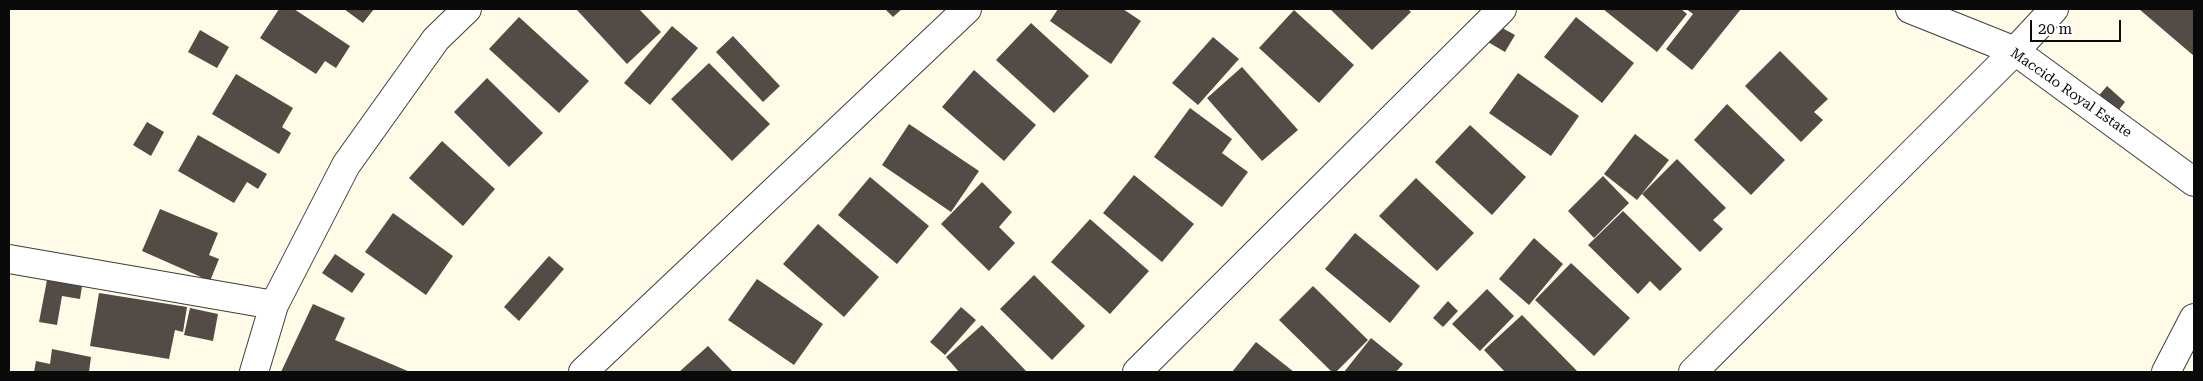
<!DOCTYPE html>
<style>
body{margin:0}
#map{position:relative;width:2203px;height:381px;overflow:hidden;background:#fffbe7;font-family:"Roboto Serif",serif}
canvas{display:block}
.frame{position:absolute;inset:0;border:10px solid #0a0a0a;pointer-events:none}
.scale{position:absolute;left:2030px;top:20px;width:91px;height:22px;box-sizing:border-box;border:2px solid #0a0a0a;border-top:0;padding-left:6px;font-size:15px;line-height:18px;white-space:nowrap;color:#0a0a0a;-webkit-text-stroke:4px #fff;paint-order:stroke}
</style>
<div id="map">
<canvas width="2203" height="381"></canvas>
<div class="frame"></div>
<div class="scale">20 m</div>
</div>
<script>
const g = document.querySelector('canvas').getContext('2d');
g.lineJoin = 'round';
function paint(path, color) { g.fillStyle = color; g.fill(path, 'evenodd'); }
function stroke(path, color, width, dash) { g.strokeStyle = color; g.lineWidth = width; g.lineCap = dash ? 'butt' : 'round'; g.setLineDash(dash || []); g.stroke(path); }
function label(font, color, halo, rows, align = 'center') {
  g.font = font + ' "Roboto Serif",serif'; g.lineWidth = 5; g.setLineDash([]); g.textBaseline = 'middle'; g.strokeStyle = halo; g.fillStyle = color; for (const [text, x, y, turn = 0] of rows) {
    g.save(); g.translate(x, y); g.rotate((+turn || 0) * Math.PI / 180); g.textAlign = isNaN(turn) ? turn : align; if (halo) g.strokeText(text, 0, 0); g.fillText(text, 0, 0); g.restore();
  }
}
paint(new Path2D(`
 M279,9h15l56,37 -14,22 -11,-7 -9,13 -56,-36z
 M344,9h30l-11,14z
 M576,9h63l22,23 -34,32z
 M885,9h17l-9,8z
 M1058,9h65l18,12 -30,43 -61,-43z
 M1330,9h78l3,3 -39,38z
 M1603,9h78l6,5 -30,38z
 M1686,9h55l-49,61 -26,-21 27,-35z
 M2139,9h55v47z
 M1294,10l60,55 -35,38 -60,-55z
 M519,17l70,64 -30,32 -70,-64z
 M1576,17l58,46 -32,40 -58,-46z
 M1031,23l58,53 -35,37 -58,-53z
 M1497,25l18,10 -10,17 -17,-10z
 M672,26l26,22 -48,57 -26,-22z
 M200,30l29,17 -12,21 -29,-16z
 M733,36l47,50 -17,16 -47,-50z
 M1213,37l26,22 -41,46 -26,-22z
 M1780,51l48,48 -14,13 9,8 -22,22 -56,-56z
 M709,63l61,61 -38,37 -61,-62z
 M1242,67l56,63 -36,31 -55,-63z
 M974,70l62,55 -32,36 -62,-54z
 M1518,73l61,43 -28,40 -62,-43z
 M236,74l57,34 -11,19 9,6 -12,21 -67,-40z
 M487,78l56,55 -34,34 -55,-55z
 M2107,86l18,16 -11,14 -19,-16z
 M1727,104l58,56 -34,35 -57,-55z
 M1190,108l42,31 -10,14 26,19 -26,35 -68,-50z
 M147,122l17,10 -13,24 -18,-11z
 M909,124l70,47 -28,41 -69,-47z
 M1470,125l56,52 -34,38 -57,-53z
 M1635,134l34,26 -32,40 -33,-26z
 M198,135l69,39 -9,15 -11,-7 -13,21 -56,-32z
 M442,141l53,48 -32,37 -54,-48z
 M1677,159l49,49 -13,12 10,9 -23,23 -58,-58z
 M1134,175l60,49 -32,38 -59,-49z
 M1603,176l26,27 -35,35 -26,-27z
 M870,177l59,49 -32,38 -59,-49z
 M1416,178l58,55 -37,38 -58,-55z
 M982,182l30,30 -13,15 16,16 -26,28 -48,-47z
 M160,209l58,24 -9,22 10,4 -9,22 -68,-30z
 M1623,211l59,58 -22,22 -10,-10 -12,13 -50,-49z
 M393,213l60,43 -27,39 -61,-43z
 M1090,219l59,52 -39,43 -59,-52z
 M818,224l61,53 -35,40 -61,-53z
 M1355,233l65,53 -30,37 -65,-54z
 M1534,238l29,26 -34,41 -30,-26z
 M335,254l30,20 -13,19 -30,-20z
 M549,256l15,13 -45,52 -15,-14z
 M1571,263l59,55 -36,38 -59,-56z
 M1034,275l51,51 -33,34 -52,-51z
 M757,279l66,45 -29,41 -66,-45z
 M47,280l35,6 -2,13 -18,-3 -5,29 -18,-3z
 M1313,286l55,54 -32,32h-4l-53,-52z
 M1487,289l27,27 -34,35 -28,-27z
 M99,293l88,14 -4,25 -8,-2 -6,29 -79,-13z
 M1448,301l10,10 -15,16 -10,-9z
 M313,304l32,14 -10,22 75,32h-129z
 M961,307l15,13 -31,35 -15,-13z
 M190,308l28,6 -5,27 -29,-6z
 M1522,315l56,57h-73l-21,-22z
 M982,325l45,47h-68l-13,-15z
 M1371,338l32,26 -7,8h-52z
 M1256,342l38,30h-62z
 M708,346l25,26h-54z
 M52,349l39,8 -2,15h-55l2,-11 14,3z`), '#534b46');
const minor = new Path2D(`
 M1910,9l105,42 179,131
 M9,259l265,46
 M254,372l20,-67 72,-140 90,-126 31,-30
 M583,372l384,-363
 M1137,372l365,-363
 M1693,372l322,-321 39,-42
 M2166,372l28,-54`);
stroke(minor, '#3d3d3d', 30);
stroke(minor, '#fff', 28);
label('14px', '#0a0a0a', '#fff', [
 ["Maccido Royal Estate",2071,93,35]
]);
</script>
